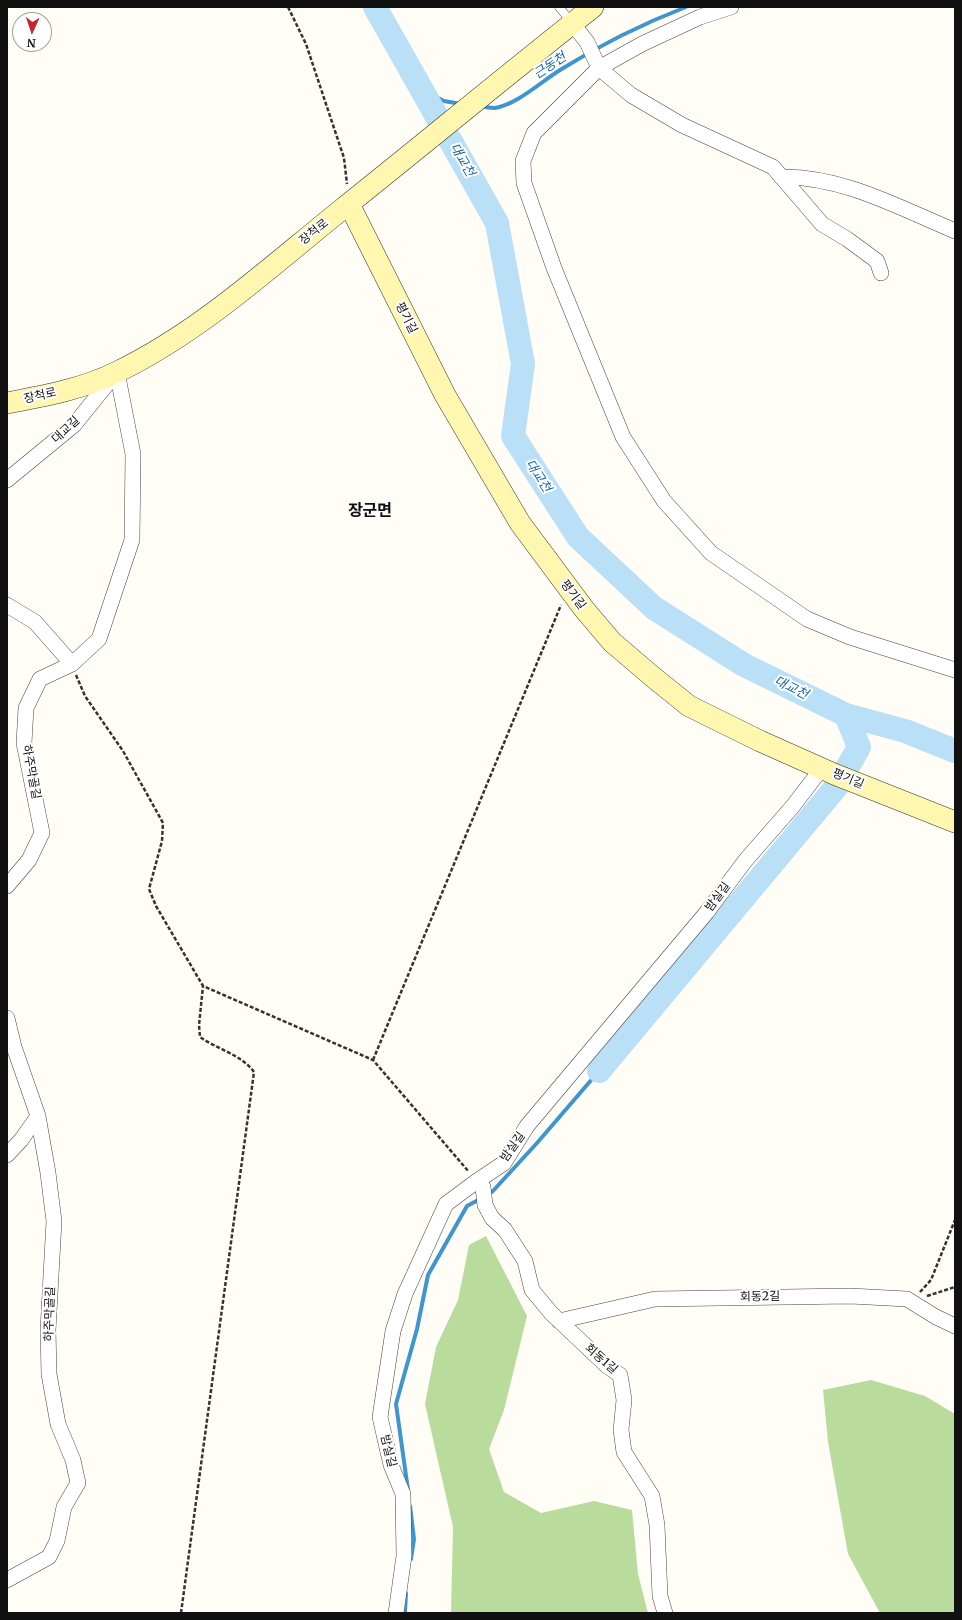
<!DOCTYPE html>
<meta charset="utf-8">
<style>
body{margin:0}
#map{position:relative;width:962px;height:1620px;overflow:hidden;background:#fffdf5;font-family:Merriweather,serif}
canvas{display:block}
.frame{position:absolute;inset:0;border:8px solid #111;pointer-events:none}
.north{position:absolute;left:12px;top:12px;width:40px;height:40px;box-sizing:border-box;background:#fff;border:1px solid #a0a0a0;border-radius:50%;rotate:183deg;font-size:11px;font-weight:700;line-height:16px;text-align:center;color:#111}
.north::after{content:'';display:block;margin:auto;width:14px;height:18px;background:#c4262e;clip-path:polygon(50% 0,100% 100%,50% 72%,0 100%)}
</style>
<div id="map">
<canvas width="962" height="1620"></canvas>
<div class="frame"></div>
<div class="north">N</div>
</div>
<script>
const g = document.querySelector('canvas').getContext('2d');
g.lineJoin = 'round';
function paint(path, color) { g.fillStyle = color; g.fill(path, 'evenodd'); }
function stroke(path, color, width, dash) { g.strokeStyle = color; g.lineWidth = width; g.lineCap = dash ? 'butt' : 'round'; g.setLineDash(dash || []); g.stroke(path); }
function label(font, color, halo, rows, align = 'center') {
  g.font = font + ' Merriweather,"Noto Sans KR",serif'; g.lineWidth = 4; g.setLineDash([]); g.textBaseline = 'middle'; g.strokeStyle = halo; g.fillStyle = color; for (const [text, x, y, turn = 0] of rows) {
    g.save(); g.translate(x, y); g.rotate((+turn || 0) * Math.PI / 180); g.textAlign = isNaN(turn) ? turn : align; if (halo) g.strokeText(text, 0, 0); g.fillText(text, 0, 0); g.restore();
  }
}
paint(new Path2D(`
 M486,1236l41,80 -23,94 -15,39 15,43 37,21 53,-12 38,9 6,64 10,39h-197l2,-86 -28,-123 11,-57 22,-47 11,-55z
 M871,1380l54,16 30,18v199h-75l-32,-59 -20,-112 -5,-52z`), '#b9dc9c');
stroke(new Path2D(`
 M421,89l23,12 17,3
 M480,106c4,1 11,2 15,2 23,-4 47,-27 65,-38 40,-25 82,-46 126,-63
 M487,1194l5,-2 45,-49 62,-72
 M408,1490l-12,-86 21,-75 11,-54 39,-69 15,-8
 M410,1506l4,33 -3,20
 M405,1613l1,-20`), '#3f96cf', 4);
stroke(new Path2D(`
 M375,7l122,216 26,141 -10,72 65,101 76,71 90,57 102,50 59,16 50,20
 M599,1071l238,-285 22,-39 -13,-32`), '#b9e0f7', 24);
const lane = new Path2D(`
 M559,7l13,16`);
const street = new Path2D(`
 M731,7l-31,10 -58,27 -43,24 -65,65 -11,28 1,22 30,85 69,169 41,64 47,52 96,66 43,18 105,33
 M572,23l15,19 12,26 32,27 51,30 91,42 49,57 25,15 30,22 4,12
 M781,177c62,-1 119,31 174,54
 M7,480l67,-55 42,-52
 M7,605l28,17 37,42 -32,15 -14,29 -2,35 18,90 -13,27 -22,26
 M72,664l27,-25 33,-99 1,-86 -16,-82
 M7,1018l7,29 24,69 10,57 6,48 -6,109 1,44 9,50 15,36 5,23 -14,24 -7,34 -8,16 -42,23
 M7,1155l14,-15 17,-24
 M477,1181l6,6 2,18 7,13 13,12 20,31 7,29 19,23 56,53 13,9 4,25 -3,30 3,22 28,44 5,29 3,71 5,17
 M559,1321l96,-22 195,-3 57,3 29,18 19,9
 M396,1613l8,-57 -1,-62 -12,-29 -11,-48 13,-86 12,-37 41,-90 31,-23 27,-18 23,-37 180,-214 38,-51 48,-55 29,-38`);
const secondary = new Path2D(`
 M349,204l96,191 75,128 64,86 28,33 41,35 36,29 71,35 74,33 121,48
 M7,403c37,-7 76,-14 110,-31 83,-40 153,-105 224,-162 84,-67 167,-136 252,-203`);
stroke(lane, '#444', 9);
stroke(street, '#444', 16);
stroke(secondary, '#333', 22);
stroke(new Path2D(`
 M288,7l18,37 38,114 3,26
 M76,675l9,21 38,55 40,72 -1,18 -13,48 7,17 47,80 170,74 96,112
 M373,1060l188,-455
 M920,1292l11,-12 24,-60
 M927,1296l28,-9
 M181,1613l73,-541c-12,-17 -37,-23 -54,-35l-1,-12 4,-39`), '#333', 2.5, [4, 2]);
stroke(lane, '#fff', 8);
stroke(street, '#fff', 15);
stroke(secondary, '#fff6b0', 21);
label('12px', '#111', '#fff', [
 ["장척로",314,232,-39],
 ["평기길",406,318,63],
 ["장척로",40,396,-13],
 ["대교길",66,430,-43],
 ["평기길",573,595,53],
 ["하주막골길",31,772,79],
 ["평기길",848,779,23],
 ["밤실길",718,897,-53],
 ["밤실길",513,1147,-55],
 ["회동2길",760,1297,-1],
 ["하주막골길",50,1314,-88],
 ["회동1길",601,1359,41],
 ["밤실길",388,1451,76]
]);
label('italic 13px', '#1768a6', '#fff', [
 ["근동천",550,66,-34],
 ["대교천",462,160,60],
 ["대교천",538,476,57],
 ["대교천",791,688,26]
]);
label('bold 16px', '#111', '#fff', [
 ["장군면",370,511]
]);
</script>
